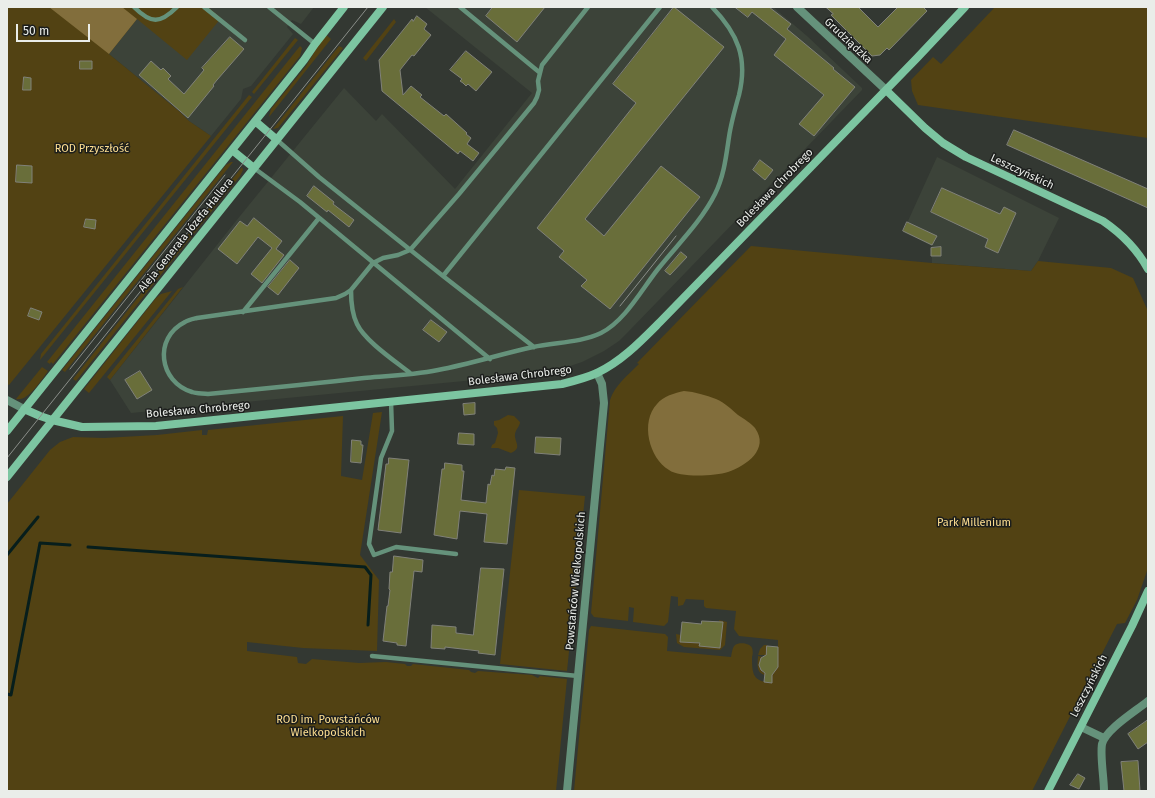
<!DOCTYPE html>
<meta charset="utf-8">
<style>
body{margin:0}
#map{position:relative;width:1155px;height:798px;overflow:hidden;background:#333832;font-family:"Fira Sans",sans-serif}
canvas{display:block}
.frame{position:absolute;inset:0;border:8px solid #eaede9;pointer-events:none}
.scale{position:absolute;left:16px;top:24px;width:74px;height:18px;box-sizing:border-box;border:2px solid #eaede9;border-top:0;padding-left:5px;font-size:12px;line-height:14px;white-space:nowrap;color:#eaede9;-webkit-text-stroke:3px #1c1e1c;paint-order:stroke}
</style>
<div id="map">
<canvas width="1155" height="798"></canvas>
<div class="frame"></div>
<div class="scale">50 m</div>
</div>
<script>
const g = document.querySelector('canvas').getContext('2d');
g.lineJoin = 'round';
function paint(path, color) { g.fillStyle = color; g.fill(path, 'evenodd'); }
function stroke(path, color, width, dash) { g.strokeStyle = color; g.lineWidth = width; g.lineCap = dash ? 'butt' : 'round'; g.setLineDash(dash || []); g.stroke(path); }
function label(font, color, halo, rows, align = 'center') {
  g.font = font + ' "Fira Sans",sans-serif'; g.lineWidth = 3; g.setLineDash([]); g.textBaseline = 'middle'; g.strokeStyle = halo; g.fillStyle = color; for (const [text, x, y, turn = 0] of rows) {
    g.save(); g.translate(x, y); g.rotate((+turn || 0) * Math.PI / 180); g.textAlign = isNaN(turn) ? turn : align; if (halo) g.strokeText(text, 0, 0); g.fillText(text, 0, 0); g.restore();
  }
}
paint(new Path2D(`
 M208,7h106l-13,17 -9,-4 -5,7 6,7 -42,52 -8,3 -2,10 -30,37 -22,-15 -9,-9 -71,-58 28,-35 84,-1z
 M425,7h348l34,29 55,52v2l-233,241 -10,10 -15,10 -22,11 -12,4 -27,6 -58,7 -354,34 -21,-33 126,-159 108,-133 32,33 6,-7 73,75 77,-96z
 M937,157l122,61 -21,43 -7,10 -99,-8v-17l-29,-14z`), '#3c4339');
paint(new Path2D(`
 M7,7h201l13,11 -34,42 -50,-41 -28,35 71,58 9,9 22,15 -202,249 -2,-1z
 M995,7h153v131l-230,-33 -6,-14 -1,-11 22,-23 8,7z
 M394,19l2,3 -30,39 -3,-3z
 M325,34l6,5 -62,78 2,-8 35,-43z
 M295,38l3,2 -44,54 -2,-2z
 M300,46l2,2 -2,8 -247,308 -2,-2 -1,2 -3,-2z
 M339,46l4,2 -65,80 -5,1z
 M249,95l3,2 -212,263 1,-6z
 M231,162h2l-168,210 -3,-2 164,-205z
 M242,167l1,3 -3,6 -164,205 -3,-2z
 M751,246l181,17 99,8 7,-10 73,7 22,10 14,31 1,259 -11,32 -12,23 -8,1 -85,167h-458l15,-161 2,-4 74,8 3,3 -1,14 64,6c1,-4 1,-9 4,-12 4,-3 15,-2 17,3 1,3 1,6 0,9 0,18 1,24 20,26v-6c-15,-3 -15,-6 -14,-21l5,1c-8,9 -2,18 9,17l6,-7v-6l-11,-6h-9l2,-6 4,-4h3l-1,8 12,1v-14l-39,-4 -5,-7 2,-18 -30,-3 -2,-2v-6l-18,-1 -3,6 -5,1v-9l-7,-1 -3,26 -4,4 -31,-4 1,-14 -5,-1 -1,14 -34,-4 -3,-4 19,-213c5,-15 18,-25 29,-36l-2,-1z
 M183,287l-73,93 -3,-3 71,-88z
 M172,291l-83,102 -5,-4 72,-91 5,-4z
 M42,367l6,4c-7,9 -20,31 -32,28z
 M382,412l-22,143 19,25 -2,71 -74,-3 -56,-6v9l50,6 1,6 8,1 6,-5 47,4 27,-1 19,2 2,2h4l2,-2 56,6 2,2 4,1 3,-2 54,4 6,3 2,-2 27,3 -11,112h-549v-287l43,-54 10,-8 13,-5 31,1 53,-3 45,-5v5h5l1,-5 135,-14 -2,60 21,4 11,-67z
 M508,415l6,1 6,6c0,4 -4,7 -5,12 -1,8 8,14 -4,19l-13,-5h-7l1,-3 3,-2 3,-10 -1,-5 -3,-3v-4l5,-1z
 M519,490l66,6 -18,175 -67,-7z
 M719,620l8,2 -2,23 -5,5 -36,-3 -7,-4 -1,-9 5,1v7l19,1v3l20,2z`), '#524213');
paint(new Path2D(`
 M49,7h73l15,12 -28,35z
 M684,391c11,1 22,4 32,8 9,4 15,10 22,16 6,4 13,8 17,13 15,21 -9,38 -27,44 -13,4 -48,6 -59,-2 -20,-12 -29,-48 -12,-66 6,-8 18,-11 27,-13z`), '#826e3c');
stroke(new Path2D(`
 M88,547l277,20 6,8 -3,50
 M7,555l31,-38
 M7,694l4,1 29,-152 30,2`), '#071e1c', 3);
const building = new Path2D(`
 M493,7h52l-28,35 -31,-26z
 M674,7l50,40 -139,172 19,17 57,-70 39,31 -90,112 -29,-23 6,-6 -28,-23 5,-6 -27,-23 99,-125 -23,-19z
 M735,7h34l22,17 -4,5 47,39 -1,1 22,18 -41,49 -15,-12 25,-29 -50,-40 12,-16 -34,-27 -4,5z
 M826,7h32l20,20 20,-20h25l4,4 -38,39 -2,-2 -7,7 -8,1 -41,-41 2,-1z
 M417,16l10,8 -3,5 7,6 -17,21 -2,-1 -12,15 3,25 8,-9 11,9 -2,2 24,19 2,-2 21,19 -1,1 5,4 -4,6 12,9 -6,8 -13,-10 -2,3 -76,-63 -3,-31 33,-41 1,2z
 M230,37l14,12 -27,31 -4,5 1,1 -26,32 -49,-43 12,-14 10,9 2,-2 8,8 -3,3 16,15 20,-24 -2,-2z
 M466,51l26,21 -16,19 -8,-7 -2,2 -3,-3 -3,-2 2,-2 -12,-9z
 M80,61h12v8h-12z
 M24,77l7,1v12h-8z
 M1014,130l134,59v19l-141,-63z
 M760,160l13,10 -8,10 -12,-10z
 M17,165l15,1v17l-16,-1z
 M314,186l20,16 -1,2 21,16 -5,7 -21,-17 -1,2 -20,-16z
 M942,188l58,26 4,-7 12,6 -18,40 -13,-6 3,-8 -57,-27z
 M254,218l28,23 -6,8 8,6 -22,28 -11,-9 21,-26 -14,-11 -21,27 -19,-15 22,-28 7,5z
 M86,219l10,1 -1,9 -11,-2z
 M907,222l30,14 -5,9 -29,-14z
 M941,247v9h-10v-8z
 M681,252l6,5 -17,18 -5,-4z
 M290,260l9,8 -21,27 -10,-8z
 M31,308l11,4 -3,8 -11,-4z
 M431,320l16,12 -8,10 -16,-12z
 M140,371l12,19 -15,9 -12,-19z
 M475,403v11l-11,1 -1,-11z
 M459,433l15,1v11l-16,-1z
 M536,437l25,1 -1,17 -25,-2z
 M352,440l9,1v4h2l-2,18 -10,-1z
 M389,458l20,2 -8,73 -23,-3 8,-66h2z
 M445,463l17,2v6h2l-3,29 25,3 2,-19 2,1 2,-10 2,1 1,-7 10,1 1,-3 9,1 -8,76 -23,-2 3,-28 -27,-3 -3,28 -23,-4 8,-66h2z
 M394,556l29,4 -1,12 -8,-1 -8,75 -9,-1v-2l-14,-2 4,-35h1l2,-16 -1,-1 1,-17h2z
 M481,568l23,1 -9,86 -17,-2 1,-2 -34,-4v2l-14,-1 1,-23 24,2v6l17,2z
 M702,621l21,1 -3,26 -21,-2 1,-3 -20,-1 2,-20 19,2z
 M767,646l11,1v20l-6,8v8l-8,-1 1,-9 -4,-3 -2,-5 2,-7 5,-3z
 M1148,720v22l-10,7 -10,-15z
 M1138,761l2,30h-16l-3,-29z
 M1078,774l7,4 -6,11 -9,-4z`);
paint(building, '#696e3a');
stroke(building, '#808179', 1);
stroke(new Path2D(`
 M134,7c17,17 26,17 43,0
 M204,7l41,33
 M269,7l46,37
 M460,7l79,65
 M588,7l-46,58 -4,16 1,9 -2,7 -3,6 -75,91 -49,56 -12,5 -15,3 -10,5 -22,27 -6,4 -9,4 -139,20c-4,1 -9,2 -12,4 -32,16 -26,60 7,70 5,2 11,1 16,2 52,-5 104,-10 156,-16 24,-2 49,-3 74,-8 32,-6 63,-16 95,-23 23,-5 47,-4 68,-14 24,-12 41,-44 57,-64 19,-24 43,-47 57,-75 9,-18 11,-37 14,-57 2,-14 6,-28 10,-42 9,-37 -1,-61 -27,-88
 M276,139l43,38 124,99 217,-269
 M254,168l46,34 190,157
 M443,276l91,71
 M351,290c0,12 1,24 6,34 8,17 38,37 53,49
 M243,312l76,-94
 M391,401l1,30 -11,27 -12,86 5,11 22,-8 60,7
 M372,656l206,20`), '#65927b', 4.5);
stroke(new Path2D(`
 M797,7l89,83
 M7,400l17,9
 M1081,727l23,11
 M567,791l37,-388 -2,-19 -5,-11
 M1104,791c0,-13 -4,-35 -2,-47 4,-15 34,-33 46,-43`), '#65927b', 8);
stroke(new Path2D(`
 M886,90l39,38 18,15 23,14 137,64c19,13 34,28 45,48
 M255,121l21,18
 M232,150l22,18
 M24,409l16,7 12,4 30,7 74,-1 406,-42c12,-3 24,-6 35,-11 25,-12 44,-32 63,-51l257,-264 48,-51
 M7,431l297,-371 11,-16 29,-37
 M7,477l376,-470
 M1048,791l84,-165 16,-35`), '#7cc5a1', 8);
stroke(new Path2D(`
 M620,306l56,-70
 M70,369l155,-194
 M7,458l361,-451`), '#8a8e89', 1);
label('11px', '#eaede9', '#1c1e1c', [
 ["Grudziądzka",848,41,43],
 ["Leszczyńskich",1022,172,25],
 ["Bolesława Chrobrego",775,188,-46],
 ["Aleja Generała Józefa Hallera",186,235,-51],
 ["Bolesława Chrobrego",520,376,-7],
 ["Bolesława Chrobrego",198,410,-5],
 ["Powstańców Wielkopolskich",576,581,-85],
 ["Leszczyńskich",1089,686,-63]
]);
label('11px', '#fedf91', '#1c1e1c', [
 ["ROD Przyszłość",92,149],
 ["Park Millenium",974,523],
 ["ROD im. Powstańców",328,720],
 ["Wielkopolskich",328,733]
]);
</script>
